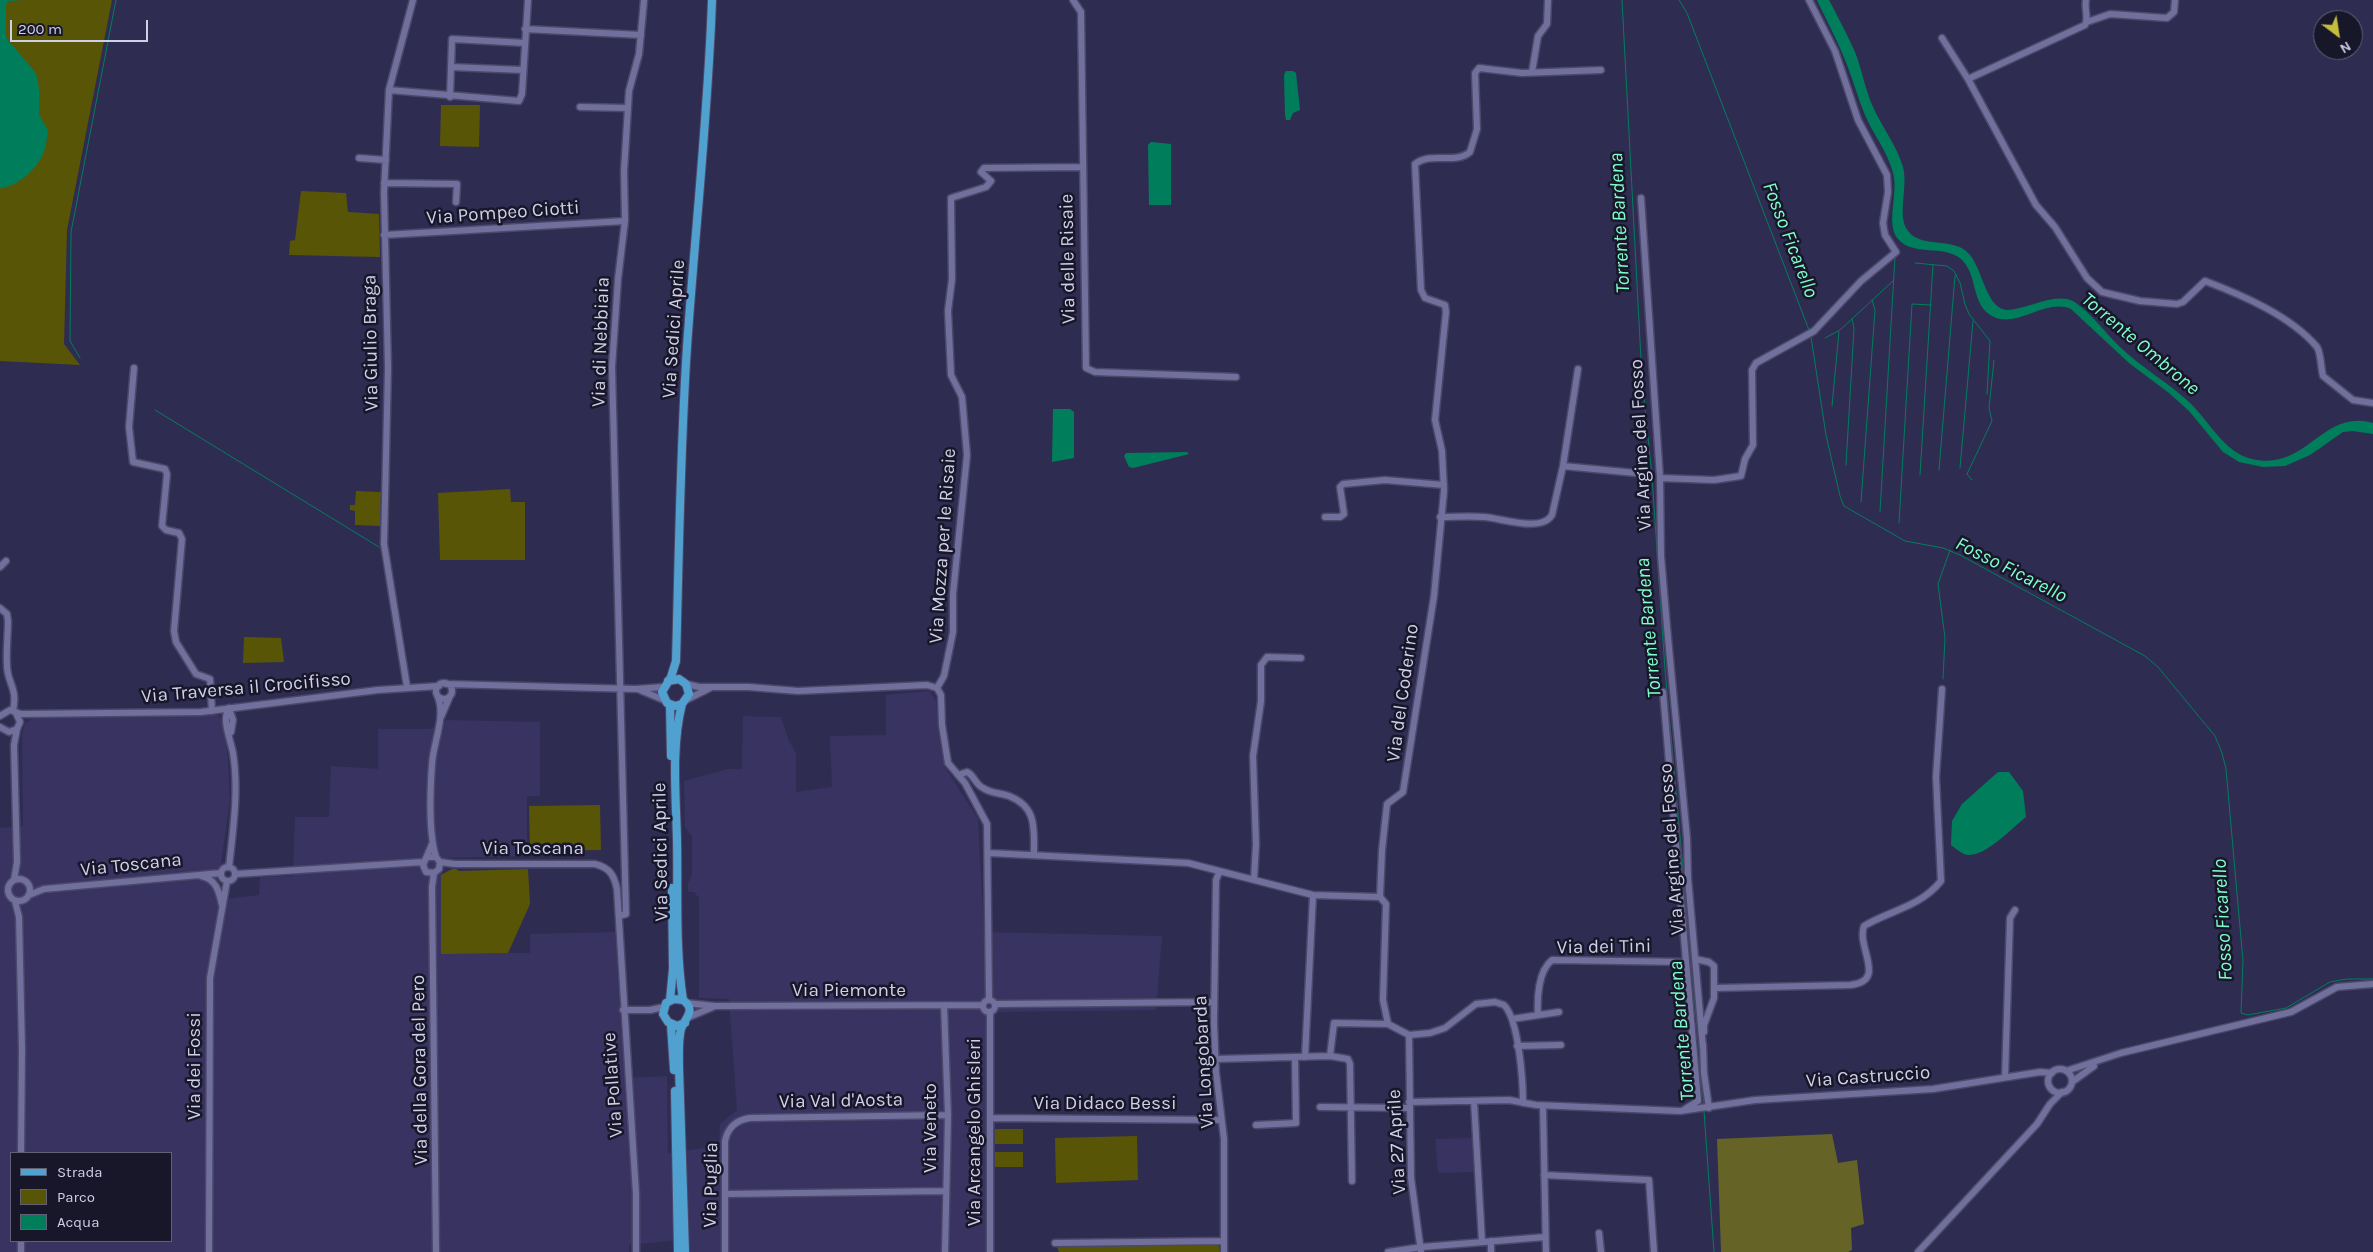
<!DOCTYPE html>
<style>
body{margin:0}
#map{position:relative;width:2373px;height:1252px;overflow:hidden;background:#2f2c52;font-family:Karla,sans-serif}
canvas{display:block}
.legend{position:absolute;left:10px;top:1152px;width:162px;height:90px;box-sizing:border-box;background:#181729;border:1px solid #616175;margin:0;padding:6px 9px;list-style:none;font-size:15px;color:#cfcfe8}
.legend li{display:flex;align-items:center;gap:10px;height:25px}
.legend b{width:25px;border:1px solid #616175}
.north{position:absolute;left:2313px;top:10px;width:50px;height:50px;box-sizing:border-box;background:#181729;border:1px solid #616175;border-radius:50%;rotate:149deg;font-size:14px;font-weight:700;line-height:20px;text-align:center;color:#cfcfe8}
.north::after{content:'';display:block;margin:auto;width:18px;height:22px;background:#c4bd3e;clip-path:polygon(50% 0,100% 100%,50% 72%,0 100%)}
.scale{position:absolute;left:10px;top:20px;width:138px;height:22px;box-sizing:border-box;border:2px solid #cfcfe8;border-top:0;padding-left:6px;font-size:15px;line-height:18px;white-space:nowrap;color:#cfcfe8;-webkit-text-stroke:4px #181729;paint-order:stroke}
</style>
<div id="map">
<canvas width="2373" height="1252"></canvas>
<ul class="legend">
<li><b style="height:6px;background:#51a1d0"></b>Strada</li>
<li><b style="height:14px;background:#595507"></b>Parco</li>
<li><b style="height:14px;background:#007e5c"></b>Acqua</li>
</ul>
<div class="north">N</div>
<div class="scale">200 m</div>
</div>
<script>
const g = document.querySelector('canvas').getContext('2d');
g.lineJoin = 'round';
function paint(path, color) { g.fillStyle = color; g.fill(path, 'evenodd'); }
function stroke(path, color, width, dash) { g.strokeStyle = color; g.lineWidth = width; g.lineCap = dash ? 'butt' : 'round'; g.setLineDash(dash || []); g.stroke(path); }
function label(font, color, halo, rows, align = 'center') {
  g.font = font + ' Karla,sans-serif'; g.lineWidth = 5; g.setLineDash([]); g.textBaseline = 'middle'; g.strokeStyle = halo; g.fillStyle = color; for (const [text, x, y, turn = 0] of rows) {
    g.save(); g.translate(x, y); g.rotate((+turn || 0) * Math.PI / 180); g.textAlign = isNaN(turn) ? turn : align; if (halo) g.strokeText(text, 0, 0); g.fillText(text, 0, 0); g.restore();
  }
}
paint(new Path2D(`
 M930,691l6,10 3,37 6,29 33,52 6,113 178,4 -6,74 -161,2v240h-308l-1,-13 -57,6v7h-629v-424l23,-2 -1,-92 3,-10 9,-7 181,-3 4,2 7,10 4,73 -14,101 43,-5 1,-18 33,-1 2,-59h34l2,-51 47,3v-40h52l17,-9 93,2v74h-13v60l-84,2 -2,95h89v-19l85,-2 10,146 42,-2 1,77 51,-7 1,-22 17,-14 -8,-111 -30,-1v-100l-5,-6h-6v-9l4,-8v-39l-7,-9 -1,-46 44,-12h14l1,-53 38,1 8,24 7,12v39l36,-5 -2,-51 56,-1v-40zM11,1153h160v88h-160z
 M1472,1138l2,34 -36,1 -3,-34z`), '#383361');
paint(new Path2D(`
 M0,0h112l-45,230 -3,114 16,21 -80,-4z
 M441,105h39l-1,42 -39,-1z
 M301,191l45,2 2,19 31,2 1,43 -91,-2 1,-14 5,-1z
 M510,489l1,13h14v58h-85l-2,-67z
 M356,491l25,1 -1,34 -25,-1v-14l-5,-1v-5h5z
 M244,637l37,1 3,24 -41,1z
 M600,805l1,45 -71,1 -1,-45z
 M452,869h4l3,2 69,-2 2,35 -22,49 -67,1v-79z
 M995,1129h28v15h-28z
 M1137,1136l1,44 -82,3 -1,-45z
 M995,1152h28v15h-28z
 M1218,1244l2,8h-161l-2,-5 -4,-1z`), '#595507');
paint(new Path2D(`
 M1832,1134l6,29 19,-3 7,64 -13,4 1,22 -4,2h-127l-4,-113z`), '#666326');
paint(new Path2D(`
 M0,0h23l-15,1 -2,4v29l1,5 29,34 3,16v26l9,15c-1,8 -2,17 -5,24 -7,16 -26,33 -43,34z
 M1817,0h12c9,17 18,34 26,52 7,18 10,37 18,55 9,20 24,39 30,60 5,18 -5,46 3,61 13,23 47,7 63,26 13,13 17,55 38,56 21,0 50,-20 69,-7 17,12 29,30 44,44 21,20 47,35 68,54 20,18 36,52 64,58 55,13 70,-51 121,-36v11l-20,-3 -10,1 -33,23 -25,11 -22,1 -24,-5 -16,-10 -34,-41 -20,-18 -40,-30 -58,-54c-25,-11 -53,19 -77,8 -24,-11 -15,-42 -33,-58 -18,-15 -47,-2 -63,-20 -13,-15 1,-47 -5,-66 -5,-21 -20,-39 -28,-58 -7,-16 -11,-33 -18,-50 -8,-22 -20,-43 -30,-65z
 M1286,71h7l3,2 4,37 -7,3 -3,7h-4l-1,-5 -1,-40z
 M1151,142l20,2v61h-22l-1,-60z
 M1053,409h17l4,3v46l-22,4z
 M1187,452l2,2 -56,14 -4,-1 -5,-11 2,-3z
 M1998,772h11l14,19 3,26c-13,10 -44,44 -62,37 -4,-2 -9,-6 -13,-9l1,-24 10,-17z`), '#007e5c');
stroke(new Path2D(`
 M1622,0l20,379 10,97 13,194 36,399
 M1679,0l8,13 122,317
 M1915,263l32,3 7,5 6,12 5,21 4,10 21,27 -3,53
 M1811,337l15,98 14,61 4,10 61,35 38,7 17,7 185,101 13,11 57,69 7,17 4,16 17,192 -2,52 7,2 38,-7 44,-26 17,-3h26
 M1825,338l15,-8 53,-49
 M80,358l-10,-17 1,-109 45,-232
 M1832,406l7,-74
 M155,410l224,137
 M1846,465l8,-137 -2,-9
 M1960,468l13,-147
 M1939,470l16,-194 2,-1
 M1920,475l13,-210
 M1972,480l-5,-6 25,-53 -3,-13 5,-48
 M1861,502l14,-192 -3,-10
 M1880,512l15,-255
 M1899,523l13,-219 19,1
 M1943,679l2,-41 -7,-54 12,-34
 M1701,1076l3,28
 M1704,1111l10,141`), '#007e5c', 1);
const minor = new Path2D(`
 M1073,0l8,12 5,356 9,4 141,5
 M2087,22l23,-8 57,4 7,-6 1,-12
 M525,29l116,6
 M1942,38l26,41 68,126 19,22 32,51 15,14 38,9 37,3 6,-2 22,-21c37,14 86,35 112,66 4,6 4,22 6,29l30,24 20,3
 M451,67l72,3
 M1532,72l6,-36 9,-12 1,-24
 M1968,79l117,-54c4,-7 -1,-16 1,-25
 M389,90l130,11 3,-7 6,-94
 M450,97l2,-58 73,4
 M580,107l47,1
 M359,158l27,2
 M384,183l73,1 -1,18
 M1641,198l19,280 1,78 6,71 20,211 1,40 15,170
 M384,235l241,-14
 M134,368l-5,59 4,35 32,7 2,5 -5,52 4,4 13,3 3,6 -8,92 2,11 20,32 14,5 2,32
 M1563,466l15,-97
 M1660,478l54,2 27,-4 4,-17 8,-14 -1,-75 4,-7 58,-32 47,-50 35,-29 -11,-17 -2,-12 5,-31 -1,-17 -29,-55 -23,-69 -26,-51
 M1325,517h15l4,-3 -4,-27 3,-3 42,-4 59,5
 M1440,517c15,0 29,-1 44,0 17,1 57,16 68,-2l11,-49 83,8
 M0,567l6,-6
 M0,608l7,6 1,7c0,14 -2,29 -1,44 0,19 11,21 6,46
 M436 691a8 8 0 1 1 16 0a8 8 0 1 1-16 0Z
 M446,684l190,5 27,-2
 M686,684l13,3h50l49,4 129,-6 10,3 4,7 1,30 6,38 17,20 22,41 2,176
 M407,687l-23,-143 4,-176 -4,-176 5,-102 24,-90
 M937,688l7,-12 9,-44v-38l14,-139 -5,-58 -11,-22 -3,-64 4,-32 -1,-81 35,-11 5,-6 -10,-9 3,-4 98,-1
 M640,690l24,10
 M1663,692l35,409 -13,8
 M686,700l24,-12
 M229,708l4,12 -2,12
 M0,716l10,-6 11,4 180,-2 177,-22 61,-4
 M441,717l9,-21
 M0,727l9,5 8,-3 3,-7 -4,-9
 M958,775l9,-3c7,3 8,12 16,16 7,5 17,5 26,8 28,11 25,32 25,58
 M989,853l199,10 125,32 67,2
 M428,857h8l4,5 -1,7 -5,4 -8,-1 -3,-7 9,-21
 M436,857c-8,-26 -6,-65 -4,-93 1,-21 15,-49 5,-69
 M440,862l15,2h140c15,4 19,11 22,25l19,305v58
 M221 874a7 7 0 1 1 14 0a7 7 0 1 1-14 0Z
 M229,867c4,-37 10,-77 4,-114 -2,-12 -12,-34 -4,-45
 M434,873l-2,14 4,365
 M1219,873l-3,7 -2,143 2,49 8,67v113
 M236,874l187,-12
 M201,876c15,3 18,15 21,29
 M8 890a11 11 0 1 1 22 0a11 11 0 1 1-22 0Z
 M1254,879l2,-35 -3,-88 8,-55v-36l6,-8 34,1
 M14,880l3,-18 -3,-117 3,-16
 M29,895l15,-6 177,-16
 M1380,897l2,-47 5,-46 16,-12 31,-196 10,-105 -2,-40 -7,-31 11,-108 -1,-7 -20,-7 -4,-8 -6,-126c16,-13 40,1 55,-12l7,-23 -2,-56 4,-5 43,5 79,-3
 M1380,897l6,7 -3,96 5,24
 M15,901l4,16 3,132 -1,104
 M619,916l7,-2 -14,-547 6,-88 7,-58 -1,-50 5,-80 10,-37 5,-54
 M1695,959l14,3 5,4v32l-10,27v7
 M1716,988l134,-3c38,-4 6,-37 14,-59 27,-16 56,-19 77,-45l-5,-104 6,-88
 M983 1006a6 6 0 1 1 12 0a6 6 0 1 1-12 0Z
 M686,1003l29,3 268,-1
 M996,1004l218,-2
 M944,1005l4,110 -3,137
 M623,1010h27l14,-3
 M990,1013v239
 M1538,1015c-1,-16 0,-44 14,-55l134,2
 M689,1017l24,-10
 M1512,1019l47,-7
 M1388,1024l21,11 21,-2 15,-5 31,-24 19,-2 9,3c15,15 19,77 19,98
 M1409,1035l2,143 10,74
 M1703,1044l1,29 5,35
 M1517,1046l44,-1
 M1330,1056l4,-33 54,1
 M1305,1057l8,-162
 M1216,1059l114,-3 18,3 2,5 2,117
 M2048 1081a12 12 0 1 1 24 0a12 12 0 1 1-24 0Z
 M2066,1071l55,-18 170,-41 46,-25 36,-3
 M2005,1077l5,-159 5,-8
 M2072,1082l22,-16
 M1474,1101l8,141
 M1409,1102l100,-2 27,5 144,6 75,-11 178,-11 107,-17 12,1
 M1543,1106l3,146
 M1320,1107l90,1
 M990,1118l231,2
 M1256,1125l40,-2 -1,-65
 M1544,1175l105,5 5,72
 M727,1194l218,-3
 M1599,1233l2,19
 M1491,1241v11
 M1055,1243l169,-2
 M21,1252v-11
 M209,1252l1,-274 17,-97
 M725,1252v-111c3,-14 11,-21 25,-23l198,-3
 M1388,1252l34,-5 123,-10
 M1918,1252l119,-128 13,-20 12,-12`);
const major = new Path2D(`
 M668,681l11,-2 7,5 3,10 -7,10 -7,2 -8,-3 -5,-11 9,-15 5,-16c3,-105 4,-209 11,-314 8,-116 21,-231 25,-347
 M682,704c-11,43 -6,92 -5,136 1,53 -2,108 6,160
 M670,705l1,51
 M670,1000l3,-31 -1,-81
 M671,1025l3,45
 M675,1091l3,161
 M685,1252c-2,-61 -4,-123 -6,-184 0,-11 -1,-28 2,-39 4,-11 16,-19 2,-29l-9,-1 -8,4 -3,11 5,8 9,4 8,-3`);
stroke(minor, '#4b4869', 9);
stroke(major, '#4b4869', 10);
stroke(minor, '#716f9c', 6);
stroke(major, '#51a1d0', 8);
label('19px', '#cfcfe8', '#181729', [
 ["Via Pompeo Ciotti",503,213,-4],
 ["Via delle Risaie",1068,259,-91],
 ["Via Sedici Aprile",674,329,-86],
 ["Via di Nebbiaia",601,342,-88],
 ["Via Giulio Braga",371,343,-91],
 ["Via Argine del Fosso",1641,445,-93],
 ["Via Mozza per le Risaie",943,546,-86],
 ["Via Traversa il Crocifisso",246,688,-5],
 ["Via del Coderino",1403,693,-82],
 ["Via Toscana",533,849],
 ["Via Argine del Fosso",1672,849,-94],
 ["Via Sedici Aprile",661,852,-91],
 ["Via Toscana",131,865,-6],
 ["Via dei Tini",1604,947,-1],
 ["Via Piemonte",849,991],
 ["Via Longobarda",1204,1062,-93],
 ["Via dei Fossi",195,1066,-90],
 ["Via della Gora del Pero",420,1070,-91],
 ["Via Castruccio",1868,1077,-4],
 ["Via Pollative",613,1085,-94],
 ["Via Val d'Aosta",841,1101,-1],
 ["Via Didaco Bessi",1105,1104],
 ["Via Veneto",931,1128,-90],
 ["Via Arcangelo Ghisleri",975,1132,-90],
 ["Via 27 Aprile",1397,1142,-93],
 ["Via Puglia",711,1185,-89]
]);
label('italic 20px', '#7ffecd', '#181729', [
 ["Torrente Bardena",1620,223,-93],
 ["Fosso Ficarello",1790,240,69],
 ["Torrente Ombrone",2140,344,40],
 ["Fosso Ficarello",2011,570,27],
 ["Torrente Bardena",1649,628,-95],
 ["Fosso Ficarello",2223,920,-93],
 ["Torrente Bardena",1682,1031,-95]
]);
</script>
